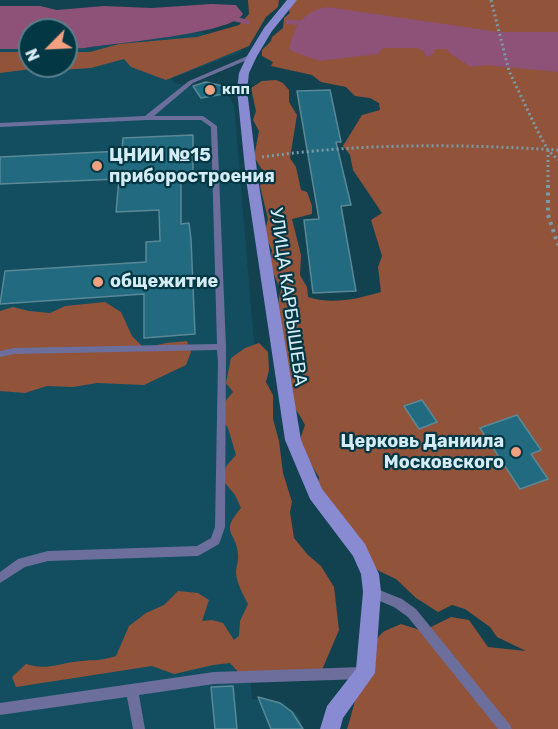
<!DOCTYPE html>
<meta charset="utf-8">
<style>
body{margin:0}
#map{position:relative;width:558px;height:729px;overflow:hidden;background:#12414f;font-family:Rubik,sans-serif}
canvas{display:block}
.north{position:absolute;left:18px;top:18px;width:60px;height:60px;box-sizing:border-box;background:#043744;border:2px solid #587f8b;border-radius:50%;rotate:246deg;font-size:16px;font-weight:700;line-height:24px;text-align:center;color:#d5ecf5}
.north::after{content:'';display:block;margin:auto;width:21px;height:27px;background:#f2a080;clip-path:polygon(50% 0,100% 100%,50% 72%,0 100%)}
</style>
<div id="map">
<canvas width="558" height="729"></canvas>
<div class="north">N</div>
</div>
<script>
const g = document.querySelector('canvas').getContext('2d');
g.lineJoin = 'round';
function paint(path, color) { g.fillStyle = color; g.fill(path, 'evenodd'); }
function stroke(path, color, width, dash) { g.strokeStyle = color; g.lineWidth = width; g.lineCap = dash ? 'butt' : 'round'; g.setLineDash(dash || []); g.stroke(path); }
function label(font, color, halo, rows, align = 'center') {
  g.font = font + ' Rubik,sans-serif'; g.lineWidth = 4.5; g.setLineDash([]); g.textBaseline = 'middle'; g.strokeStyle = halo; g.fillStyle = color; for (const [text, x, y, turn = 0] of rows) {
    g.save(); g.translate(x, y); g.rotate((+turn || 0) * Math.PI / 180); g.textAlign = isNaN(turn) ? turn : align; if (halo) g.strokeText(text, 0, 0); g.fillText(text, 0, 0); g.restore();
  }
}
paint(new Path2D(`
 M202,32l42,19 -72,27 2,5 18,3 14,-4 7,3 7,-1 14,20 26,309 -11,245 3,41 31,3 16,14 4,13h-303v-680h30v17h36v-17l19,-1z`), '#124e5f');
paint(new Path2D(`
 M248,0h31l-1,7 -12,10 -17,29 -83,34 -35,-13 -7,-8 -33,9 -30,2 -14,-3 -47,6v-21h30v14h36v-14h24l29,-8 78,-7 42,-12 10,-11z
 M297,0h261v729h-211c8,-22 19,-83 36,-97 5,-3 12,-5 18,-8l22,7 28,-14 18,3 19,27 38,4 -29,-14 -7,-10 -25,-18 -13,-4 -14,7 -22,-14 -20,-19 -17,-8 -21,-18 -42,-59 3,-17 -21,-32 7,-20c-5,-11 -15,-22 -18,-33 -6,-20 -14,-84 -6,-101l-11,-26 2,-15 -8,-16 4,-15 -8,-33 3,-15 -9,-14 5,-26 -6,-11 3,-9 -5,-23 11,-7 14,-1 7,3 6,7v12l8,13 -7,43 6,9 5,23 6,2 5,14v8l-20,5 9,36 -1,20 7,12 1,10c24,8 49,2 73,-5l-3,-25 4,-11 -11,-36 11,-7 -29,-43 -3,-15 -7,-9 19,-31 18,-5 -1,-7 -9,-5 -15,-2 -9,-9 -25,-5 -9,-7 -41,-9 2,-4 -11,-6v-6l9,-9 1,-4 11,-9 1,-10 6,-5 -1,-2 2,-7z
 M105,302l16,10 11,24 12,12 22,-5 21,-2 4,11 -5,13 -42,20 -47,-2 -24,4 -26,-1 -22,7 -25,-2v-80l13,-4 16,4 21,2 15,-7z
 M259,343l9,9 1,18 -3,12 7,13v24l6,22 4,32 9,29 -2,10 4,26 14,17 13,11 13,21 5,43 -17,40 -83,3 -9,-10 -17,2 -39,9 -22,-8 -136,21 -4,-10 14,-13c21,6 28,1 47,-2 17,-3 26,0 43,-6l13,-30 17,-13 18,-8 14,-14 20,2 11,7 -7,21 10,-1 11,3 11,17 5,-4 1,-15 8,-17c-5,-10 -11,-20 -12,-31 0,-6 3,-13 2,-19 -2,-24 -19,-20 3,-46l-6,-13 -14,-17 6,-13 9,-10 -8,-27 -11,-17 16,-19 -7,-9 5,-25 14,-10z`), '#92533b');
paint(new Path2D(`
 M211,4l25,1 7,9c-10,20 -131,29 -158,34l-19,1v-19h-36v19h-30v-43h40l17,4 47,-4 48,2z
 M327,7l172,25h59v40l-72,-7 -15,2 -20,-13 -4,-5h-12l-3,6 -6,2 -2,-6 -7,-3h-34l-5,6 -59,7 -30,-11c5,-24 14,-39 38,-43z`), '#8e5178');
stroke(new Path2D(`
 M234,19l14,3
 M288,22l16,1`), '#8e5178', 4.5);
const building = new Path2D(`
 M206,82l29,7v3l-34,6 -8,-12z
 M330,90l11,52h-5l15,63 -10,1 15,85 -43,2 -9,-73 15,-1 -22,-128z
 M193,135v40h-12v49l8,-1 2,16 4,95 -51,4v-44l-144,10 5,-33 141,-9v-20l14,-1 -1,-31 -43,2 3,-33 -119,5v-27l122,-6 1,-13z
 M422,400l15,22 -18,7 -15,-23z
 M517,415l24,35 -10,4 17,25 -28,10 -40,-61z
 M233,686l4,43h-22l-4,-42z
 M258,697l22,6 12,9 11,17h-32z`);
paint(building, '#226a7f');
stroke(building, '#5a8897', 1.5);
stroke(new Path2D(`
 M491,0l18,71 30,63 9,16 10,10
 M548,150v36
 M262,157c99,-14 197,-13 296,-7`), '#789ba6', 3, [2, 3]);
stroke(new Path2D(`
 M548,185v30l10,30`), '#789ba6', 4, [3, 4.5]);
paint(new Path2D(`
 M252,54l2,1v2l-61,26 -39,33h49l14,10 9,221 -1,180 -6,17 -21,12 -150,5 -23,6 -25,16v-11l18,-13 30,-8 149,-5 14,-8 4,-11 3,-165 -1,-12 -203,4 -14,3v-6l14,-3 203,-4 -6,-217 -10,-7h-54l-147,7v-4l145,-7 44,-35z
 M372,587l30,12 14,10 94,116 2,4h-14l-90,-112 -14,-10 -26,-11 -2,-4 2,-4z
 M363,667l4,2 2,4 -2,4 -4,2 -149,5 -75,11 6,34h-12l-6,-32 -127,18v-12l214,-31z`), '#6c6f9c');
paint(new Path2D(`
 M287,0h10l-25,31 -15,25 -8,17 -2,17 11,89 43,261 21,49 43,55 14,30 2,18 -6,81 -32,45 -3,11h-20l7,-23 29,-37 7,-77 -2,-18 -8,-18 -43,-57 -25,-59 -39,-261 -9,-89 2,-17 8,-17 17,-28z`), '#888ad2');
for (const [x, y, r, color] of [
 [210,90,6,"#f2a080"],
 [97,166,6,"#f2a080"],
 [98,282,6,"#f2a080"],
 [516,452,6,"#f2a080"]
]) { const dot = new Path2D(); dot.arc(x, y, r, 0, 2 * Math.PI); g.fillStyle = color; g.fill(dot); stroke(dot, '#043744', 2); }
label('bold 15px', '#d5ecf5', '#043744', [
 ["кпп",222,90]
], 'left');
label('bold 18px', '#d5ecf5', '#043744', [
 ["ЦНИИ №15",109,156],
 ["приборостроения",109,177],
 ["общежитие",110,282],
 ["Церковь Даниила",504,442,"right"],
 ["Московского",504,463,"right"]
], 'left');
label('18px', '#d5ecf5', '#043744', [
 ["УЛИЦА КАРБЫШЕВА",288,297,82]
]);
</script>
